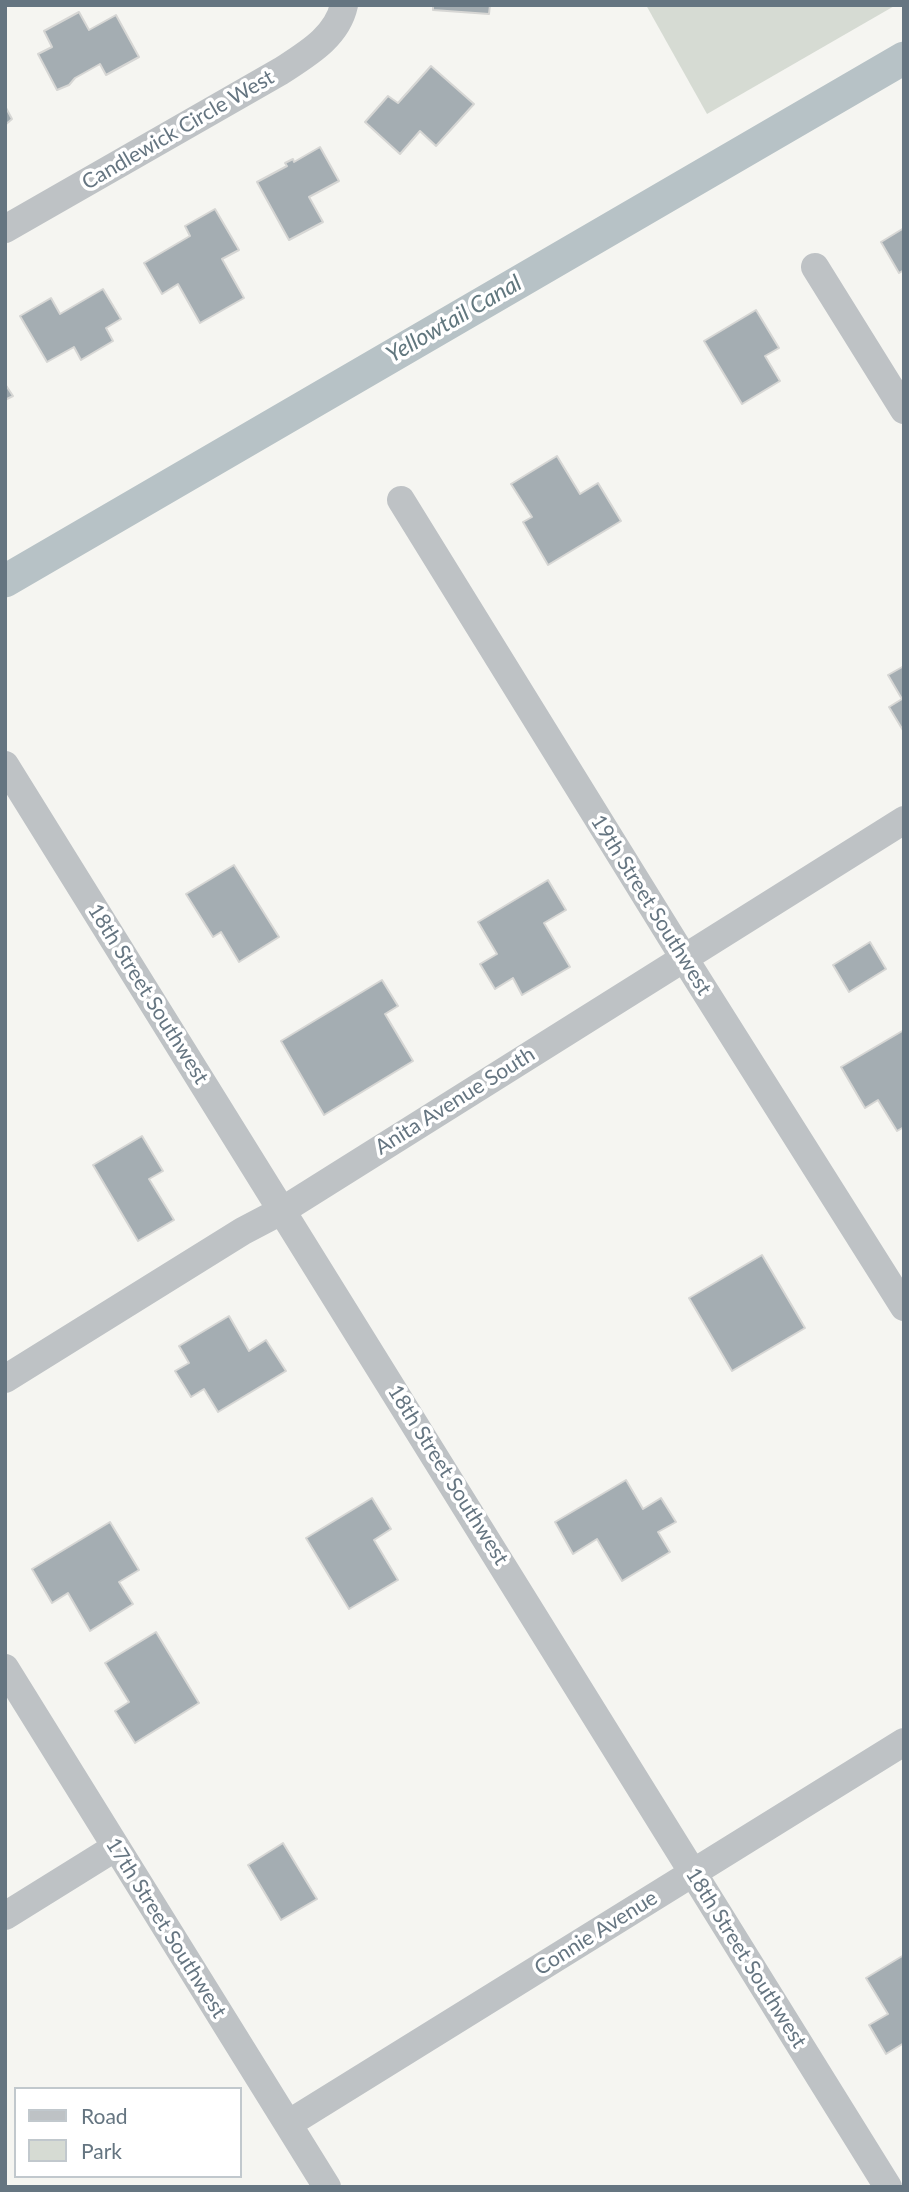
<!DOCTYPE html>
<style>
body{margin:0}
#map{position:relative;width:909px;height:2192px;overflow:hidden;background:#f5f5f1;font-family:Lato,sans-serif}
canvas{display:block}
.frame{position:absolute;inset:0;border:7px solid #657581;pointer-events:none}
.legend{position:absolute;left:14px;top:2087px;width:228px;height:91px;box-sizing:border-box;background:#fff;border:2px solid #c1c8cd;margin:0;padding:9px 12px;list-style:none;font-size:21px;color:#657581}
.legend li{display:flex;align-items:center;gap:14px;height:35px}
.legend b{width:35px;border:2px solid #c1c8cd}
</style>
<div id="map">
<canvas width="909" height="2192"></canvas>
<div class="frame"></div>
<ul class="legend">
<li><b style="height:9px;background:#bec2c5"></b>Road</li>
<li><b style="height:19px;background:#d6dbd3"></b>Park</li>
</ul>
</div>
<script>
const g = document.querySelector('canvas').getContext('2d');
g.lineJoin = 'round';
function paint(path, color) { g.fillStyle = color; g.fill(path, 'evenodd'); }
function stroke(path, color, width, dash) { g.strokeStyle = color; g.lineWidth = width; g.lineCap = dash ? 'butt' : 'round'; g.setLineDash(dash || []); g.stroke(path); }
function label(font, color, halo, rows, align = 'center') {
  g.font = font + ' Lato,sans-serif'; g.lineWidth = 7; g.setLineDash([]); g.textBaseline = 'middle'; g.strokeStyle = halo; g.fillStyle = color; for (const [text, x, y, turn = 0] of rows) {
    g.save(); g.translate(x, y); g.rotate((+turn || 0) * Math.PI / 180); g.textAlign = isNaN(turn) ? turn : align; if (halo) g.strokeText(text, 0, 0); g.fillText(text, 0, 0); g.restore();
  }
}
paint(new Path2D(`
 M646,5h250l-189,109z`), '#d6dbd3');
stroke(new Path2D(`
 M5,581l899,-523`), '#b7c2c6', 33);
const building = new Path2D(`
 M433,5h57l-1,9 -56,-4z
 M79,12l10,18 27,-15 23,42 -33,18 -6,-11 -25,14 -6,7 -12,5 -19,-36 14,-7 -8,-16z
 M431,66l43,38 -38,42 -16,-15 -20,23 -35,-32 23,-26 10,7z
 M5,106l7,13 -7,6z
 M320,147l19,34 -30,16 14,25 -34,18 -32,-58 30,-16 -2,-3 8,-4 1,3z
 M215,209l24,41 -17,9 22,39 -44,25 -22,-39 -16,10 -18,-31 46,-27 -5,-10z
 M904,228v42l-5,3 -18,-31z
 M103,289l18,30 -15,9 7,13 -32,19 -7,-13 -27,15 -27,-46 31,-18 9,16z
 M756,310l23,38 -14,8 15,25 -38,23 -38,-63z
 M5,384l8,12 -8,4z
 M557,456l23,38 18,-11 23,38 -73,44 -25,-43 9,-5 -21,-33z
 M904,666v66l-15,-25 13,-8 -14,-24z
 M234,865l45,72 -40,25 -18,-30 -8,5 -27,-43z
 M548,880l18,30 -22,13 26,44 -48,28 -9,-17 -18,11 -15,-25 17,-10 -19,-32z
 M870,942l16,27 -37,23 -16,-27z
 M382,980l16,26 -13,8 28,47 -89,54 -43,-74z
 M904,1030v97l-7,4 -19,-31 -13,8 -24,-41z
 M142,1136l21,35 -14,8 25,41 -36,21 -45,-76z
 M762,1255l43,73 -73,43 -43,-73z
 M229,1316l20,35 17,-11 20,31 -68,41 -14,-23 -13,8 -16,-26 14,-8 -10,-17z
 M626,1480l17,29 18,-11 15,24 -18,10 12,20 -48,29 -25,-42 -24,15 -18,-32z
 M372,1498l19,31 -17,11 24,40 -49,29 -43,-71z
 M110,1522l29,48 -20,12 14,22 -43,27 -22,-38 -16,10 -20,-34z
 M156,1632l43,71 -64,40 -20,-32 14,-9 -24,-39z
 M283,1843l34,56 -36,21 -33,-55z
 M904,1955v88l-18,11 -17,-29 19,-11 -22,-36z`);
paint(building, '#a4adb2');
stroke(building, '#d6d6d4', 2);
stroke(new Path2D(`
 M5,229l276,-158c26,-17 56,-34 63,-66
 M815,267l89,143
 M401,500l283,458 220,349
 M5,765l883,1422
 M5,1379l238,-148 40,-21 621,-390
 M5,1668l322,519
 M5,1916l111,-69
 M288,2124l616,-382`), '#bec2c5', 28);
label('21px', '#657581', '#fff', [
 ["Candlewick Circle West",178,130,-30],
 ["19th Street Southwest",651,905,58],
 ["18th Street Southwest",148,994,58],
 ["Anita Avenue South",455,1101,-32],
 ["18th Street Southwest",448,1475,58],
 ["17th Street Southwest",166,1928,58],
 ["Connie Avenue",596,1933,-32],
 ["18th Street Southwest",746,1958,58]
]);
label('italic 23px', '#61777e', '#fff', [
 ["Yellowtail Canal",454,319,-30]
]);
</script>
